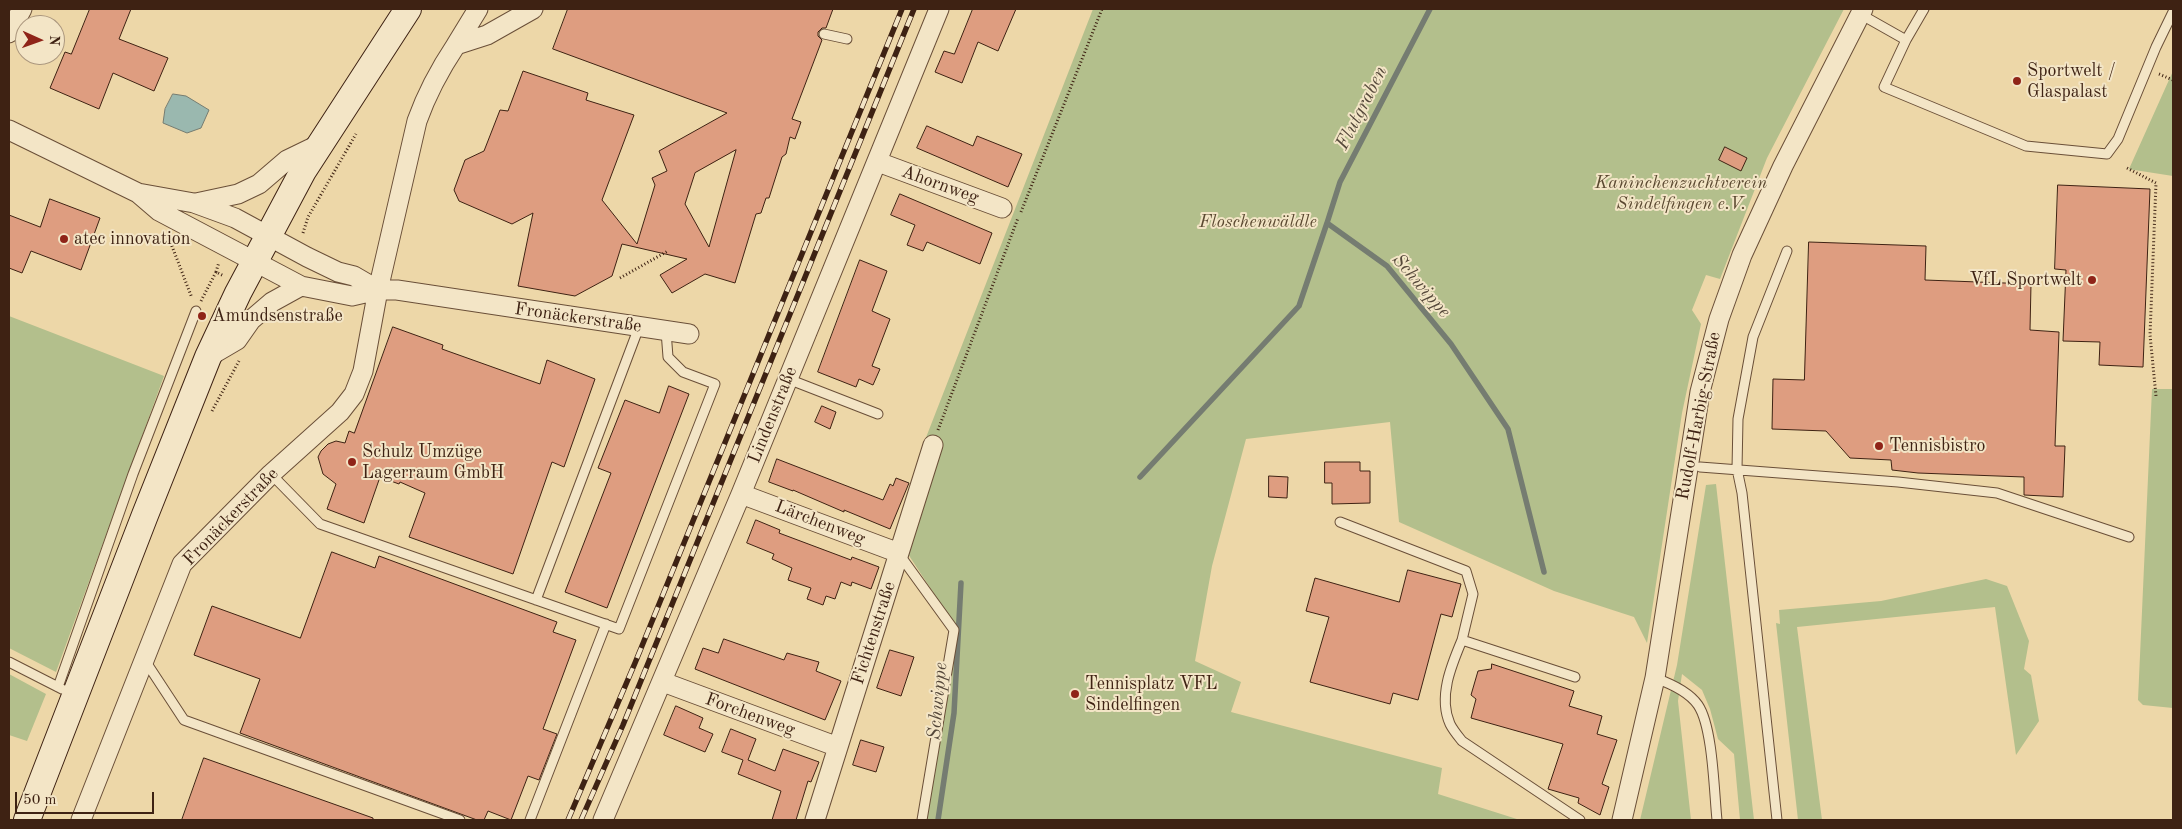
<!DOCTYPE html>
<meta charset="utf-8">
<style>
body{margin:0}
#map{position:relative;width:2182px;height:829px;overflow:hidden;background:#edd7a8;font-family:"Old Standard TT",serif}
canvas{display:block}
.frame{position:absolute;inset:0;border:10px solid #3e2213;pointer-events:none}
.north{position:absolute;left:15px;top:15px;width:50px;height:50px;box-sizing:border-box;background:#f3e5c6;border:1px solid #ab977e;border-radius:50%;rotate:92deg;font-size:14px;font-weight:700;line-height:20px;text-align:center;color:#3e2213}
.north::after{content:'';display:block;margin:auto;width:18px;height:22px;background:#8f2418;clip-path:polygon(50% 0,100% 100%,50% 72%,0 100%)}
.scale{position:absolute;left:15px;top:792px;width:139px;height:22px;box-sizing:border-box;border:2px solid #3e2213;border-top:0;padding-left:6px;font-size:15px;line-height:18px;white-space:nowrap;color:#3e2213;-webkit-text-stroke:4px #f3e5c6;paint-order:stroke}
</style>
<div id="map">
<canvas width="2182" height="829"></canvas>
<div class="frame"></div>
<div class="north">N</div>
<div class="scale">50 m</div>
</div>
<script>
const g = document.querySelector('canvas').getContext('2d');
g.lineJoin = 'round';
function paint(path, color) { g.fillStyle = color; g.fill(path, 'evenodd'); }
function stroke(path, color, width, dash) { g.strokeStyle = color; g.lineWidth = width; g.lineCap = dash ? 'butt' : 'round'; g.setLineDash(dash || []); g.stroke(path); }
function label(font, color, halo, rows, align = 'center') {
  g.font = font + ' "Old Standard TT",serif'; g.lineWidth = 4; g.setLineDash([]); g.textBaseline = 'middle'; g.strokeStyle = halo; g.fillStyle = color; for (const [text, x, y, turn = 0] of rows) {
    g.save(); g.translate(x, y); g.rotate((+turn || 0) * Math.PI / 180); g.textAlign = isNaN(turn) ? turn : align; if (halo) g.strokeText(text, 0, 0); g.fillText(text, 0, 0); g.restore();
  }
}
paint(new Path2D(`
 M1093,9h751l-77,149 -47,121 -14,-4 -14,35 9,14 -19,89 -35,230 -13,-26 -80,-26 -155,-69 -9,-100 -144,17 -34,127 -17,95 46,21 -10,30 211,56 -4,26 82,26h-595l34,-188 -53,-81 17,-82 -5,-11z
 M2173,71v105l-45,-7h1z
 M9,316l155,60 -108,296 -47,-24z
 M2152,389h21v319l-30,-3 -5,-5z
 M1716,484l38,336h-14l-6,-66 -16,-15 -8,-30 -8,-19 -20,-16 -4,27 13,119h-51l37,-155 29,-180z
 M1986,579l21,7 22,55 -5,28 7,6 8,46 -23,34 -21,-148 -198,20 25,193h-24l-22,-197 4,1 -1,-14 102,-9z
 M9,674l37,20 -19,47 -18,-6z`), '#b3bf8c');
const water = new Path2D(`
 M173,94l13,2 23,14 -8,18 -14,5 -24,-10 2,-14z`);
paint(water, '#9ab8af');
stroke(water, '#757c71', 1);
stroke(new Path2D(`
 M1327,223l13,-41 90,-173
 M1140,477l159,-171 28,-83 60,43 64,78 57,85 36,143
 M938,820l16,-107 7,-130`), '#757c71', 5.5);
const building = new Path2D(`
 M90,9h41l-12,30 49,19 -14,33 -41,-18 -14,36 -49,-21 15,-36 6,2z
 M568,9h265l-7,19h-4l-4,4v4l4,4 -30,79 9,3 -6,17 -5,-2 -4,17 -4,3 -13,41h-3l-5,15 -5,1 -21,69 -30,-9 -33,19 -12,-18 27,-16 -65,-15 -10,32 -37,20 -57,-10 15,-73 -21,11 -53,-23 -5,-11 11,-30 19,-9 16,-41 8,1 15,-40 65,22 -2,7 48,15 -32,85 35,44 18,-59 -3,-7 15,-7 -8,-20 68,-38 -174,-64zM736,150l-27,97 -24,-43 10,-31z
 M973,9h43l-18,42 -20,-9 -16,41 -27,-11 9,-21 10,3z
 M927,126l46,20 4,-10 45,18 -14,33 -91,-39z
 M1725,147l22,11 -6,13 -22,-11z
 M2058,185l92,4 -7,178 -44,-2 1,-23 -37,-1 3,-71 -11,-1z
 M900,194l92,39 -12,31 -53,-22 -4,9 -16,-6 8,-20 -24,-10z
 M50,199l50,19 -19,52 -50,-19 -9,22 -13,-5v-53l31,12z
 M1809,242l117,4 -1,34 106,4 -1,46 29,2 -4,114h10l-2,51 -39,-2v-18l-106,-4 -26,-3 -1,-10 -41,-2 -24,-27 -54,-2 1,-50 31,1z
 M860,260l27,11 -15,40 18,8 -18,47 8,3 -7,16 -14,-6 -3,8 -38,-15z
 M393,327l50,18 -1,4 98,35 7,-24 48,19 -31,88 -12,-5 -39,112 -104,-37 16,-44 -25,-11 -1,2 -19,-7 -16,46 -37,-14 9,-25 -13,-10 -5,-17 3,-6 7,-7 8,-3 9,2 4,-12 5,2z
 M669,386l20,8 -82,214 -42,-16 46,-119 -13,-5 27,-68 34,13z
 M822,406l14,6 -6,17 -15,-7z
 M777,459l106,41 7,-16 3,2 3,-8 13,5 -19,46 -46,-19v2l-51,-22v1l-24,-9z
 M1325,462h35v9h10v32l-38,1v-21h-7z
 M1269,476l19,1 -1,21 -18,-1z
 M756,520l24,10 -1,3 72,27 1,-3 27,10 -8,22 -19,-7 -1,4 -10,-4 -6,17 -9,-3 -3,9 -16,-6 4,-11 -23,-8 4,-12 -20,-9 2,-5 -27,-11z
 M332,552l43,16 4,-12 178,66 -4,10 23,8 -33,89 14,5 -18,46 -11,-4 -17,44 -23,-9 -4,9h-7l-237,-87 20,-54 -66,-24 18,-49 88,32z
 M1408,570l53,14 -9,33 -11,-3 -23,86 -25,-7 -3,11 -80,-22 19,-65 -23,-6 9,-33 84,24z
 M724,639l60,21 3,-7 32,9 -3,9 25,10 -16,39 -130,-51 8,-21 15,5z
 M890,650l24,7 -13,39 -24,-8z
 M1492,664l82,27 -5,15 33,10 -5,18 20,6 -15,44 7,3 -9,28 -22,-12 1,-5 -31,-9 15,-45 -92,-26 5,-19 -5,-4 7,-24 13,-2z
 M676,706l27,12 -4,10 14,6 -8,18 -41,-17z
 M731,729l25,10 -8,21 27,11 8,-22 36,13 -8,20 -3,-1 -12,39h-24l9,-29 -43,-17 5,-14 -21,-8z
 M861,740l23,7 -8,25 -23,-7z
 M204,758l169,60v2h-191z`);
paint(building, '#de9d80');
stroke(building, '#3e2213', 1);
const service = new Path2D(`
 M1924,9l-18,31 -22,47 142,59 81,8 11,-15 38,-92 17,-35
 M1860,14l46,26
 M824,34l23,5
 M788,379l90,35
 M1700,467l198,15 99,11 132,44
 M271,474l49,50 299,105 96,-245 -32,-12 -15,-15 -2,-26
 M1340,522l126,49 7,23 -11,46
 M899,554l55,76 -32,190
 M536,600l103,-273
 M144,659l40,61 276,100
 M9,662l53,27
 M1575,677l-113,-37c-11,26 -24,57 -12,84 3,6 8,12 12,17l118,79
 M1655,678c14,5 34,14 43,27 15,22 16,87 19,115
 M58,687l75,-213 63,-163
 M530,820l76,-196
 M1777,820l-35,-327 -5,-24 1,-50 15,-82 34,-86`);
const minor = new Path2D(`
 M9,33l13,-24
 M456,45l22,-36
 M9,130l129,63 56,10 41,15 72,39 31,15 16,4 24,14
 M878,162l124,46
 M138,193l21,18 142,75 51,10 26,-6h19l292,44
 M196,203l42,-9 21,-10 28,-24 33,-16
 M208,357l29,-17 14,-20 21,-18 29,-16
 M741,494l158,59
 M663,682l175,65
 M81,820l101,-256 89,-90 69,-62 14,-18 9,-23 15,-81 39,-169c10,-28 23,-52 39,-76l31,-10 46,-26
 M603,820l138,-326 198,-485
 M815,820l118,-375
 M1622,820l33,-142 45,-286 19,-73 23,-64 41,-89 80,-157`);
const secondary = new Path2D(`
 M27,820l118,-305 63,-158 30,-64 65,-122 105,-162`);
stroke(service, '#6a4f38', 11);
stroke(minor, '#6a4f38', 21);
stroke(secondary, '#3e2213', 28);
stroke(new Path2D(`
 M2159,74l14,6
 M2127,168l29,15 -6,152 6,61
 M1021,212l81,-203
 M303,233l5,-16 48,-83
 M168,236l24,62
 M216,272l3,-10
 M620,278l48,-27
 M201,301l15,-29 8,4
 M212,411l27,-50
 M938,430l80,-212`), '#3e2213', 3, [1, 2.5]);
stroke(service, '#f3e5c6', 9);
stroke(minor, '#f3e5c6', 19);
stroke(secondary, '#f3e5c6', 26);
const rail = new Path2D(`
 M568,820l67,-157 267,-654
 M581,820l42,-95 291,-716`);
stroke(rail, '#3e2213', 5.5);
stroke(rail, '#f3e5c6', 4, [11]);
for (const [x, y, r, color] of [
 [2017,81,5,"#8f2418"],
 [64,239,5,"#8f2418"],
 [2092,280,5,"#8f2418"],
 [202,316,5,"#8f2418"],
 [1879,446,5,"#8f2418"],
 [352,462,5,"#8f2418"],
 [1075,694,5,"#8f2418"]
]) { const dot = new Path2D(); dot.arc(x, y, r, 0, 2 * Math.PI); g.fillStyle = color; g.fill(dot); stroke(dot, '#f3e5c6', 2); }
label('18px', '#3e2213', '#f3e5c6', [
 ["Sportwelt /",2027,71],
 ["Glaspalast",2027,92],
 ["atec innovation",74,239],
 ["VfL Sportwelt",2082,280,"right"],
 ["Amundsenstraße",212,316],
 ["Tennisbistro",1889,446],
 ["Schulz Umzüge",362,452],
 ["Lagerraum GmbH",362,473],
 ["Tennisplatz VFL",1085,684],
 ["Sindelfingen",1085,705]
], 'left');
label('italic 18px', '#5b4931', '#f3e5c6', [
 ["Kaninchenzuchtverein",1681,183],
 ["Sindelfingen e.V.",1681,204],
 ["Floschenwäldle",1258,222]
]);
label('18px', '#3e2213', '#f3e5c6', [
 ["Ahornweg",940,185,20],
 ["Fronäckerstraße",578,318,8],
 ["Lindenstraße",773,415,-68],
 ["Rudolf-Harbig-Straße",1699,416,-79],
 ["Fronäckerstraße",231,517,-46],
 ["Lärchenweg",820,523,21],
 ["Fichtenstraße",874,633,-72],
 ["Forchenweg",750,715,20]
]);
label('italic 19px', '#55483a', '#f3e5c6', [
 ["Flutgraben",1362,108,-63],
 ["Schwippe",1421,286,49],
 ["Schwippe",938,701,-85]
]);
</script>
